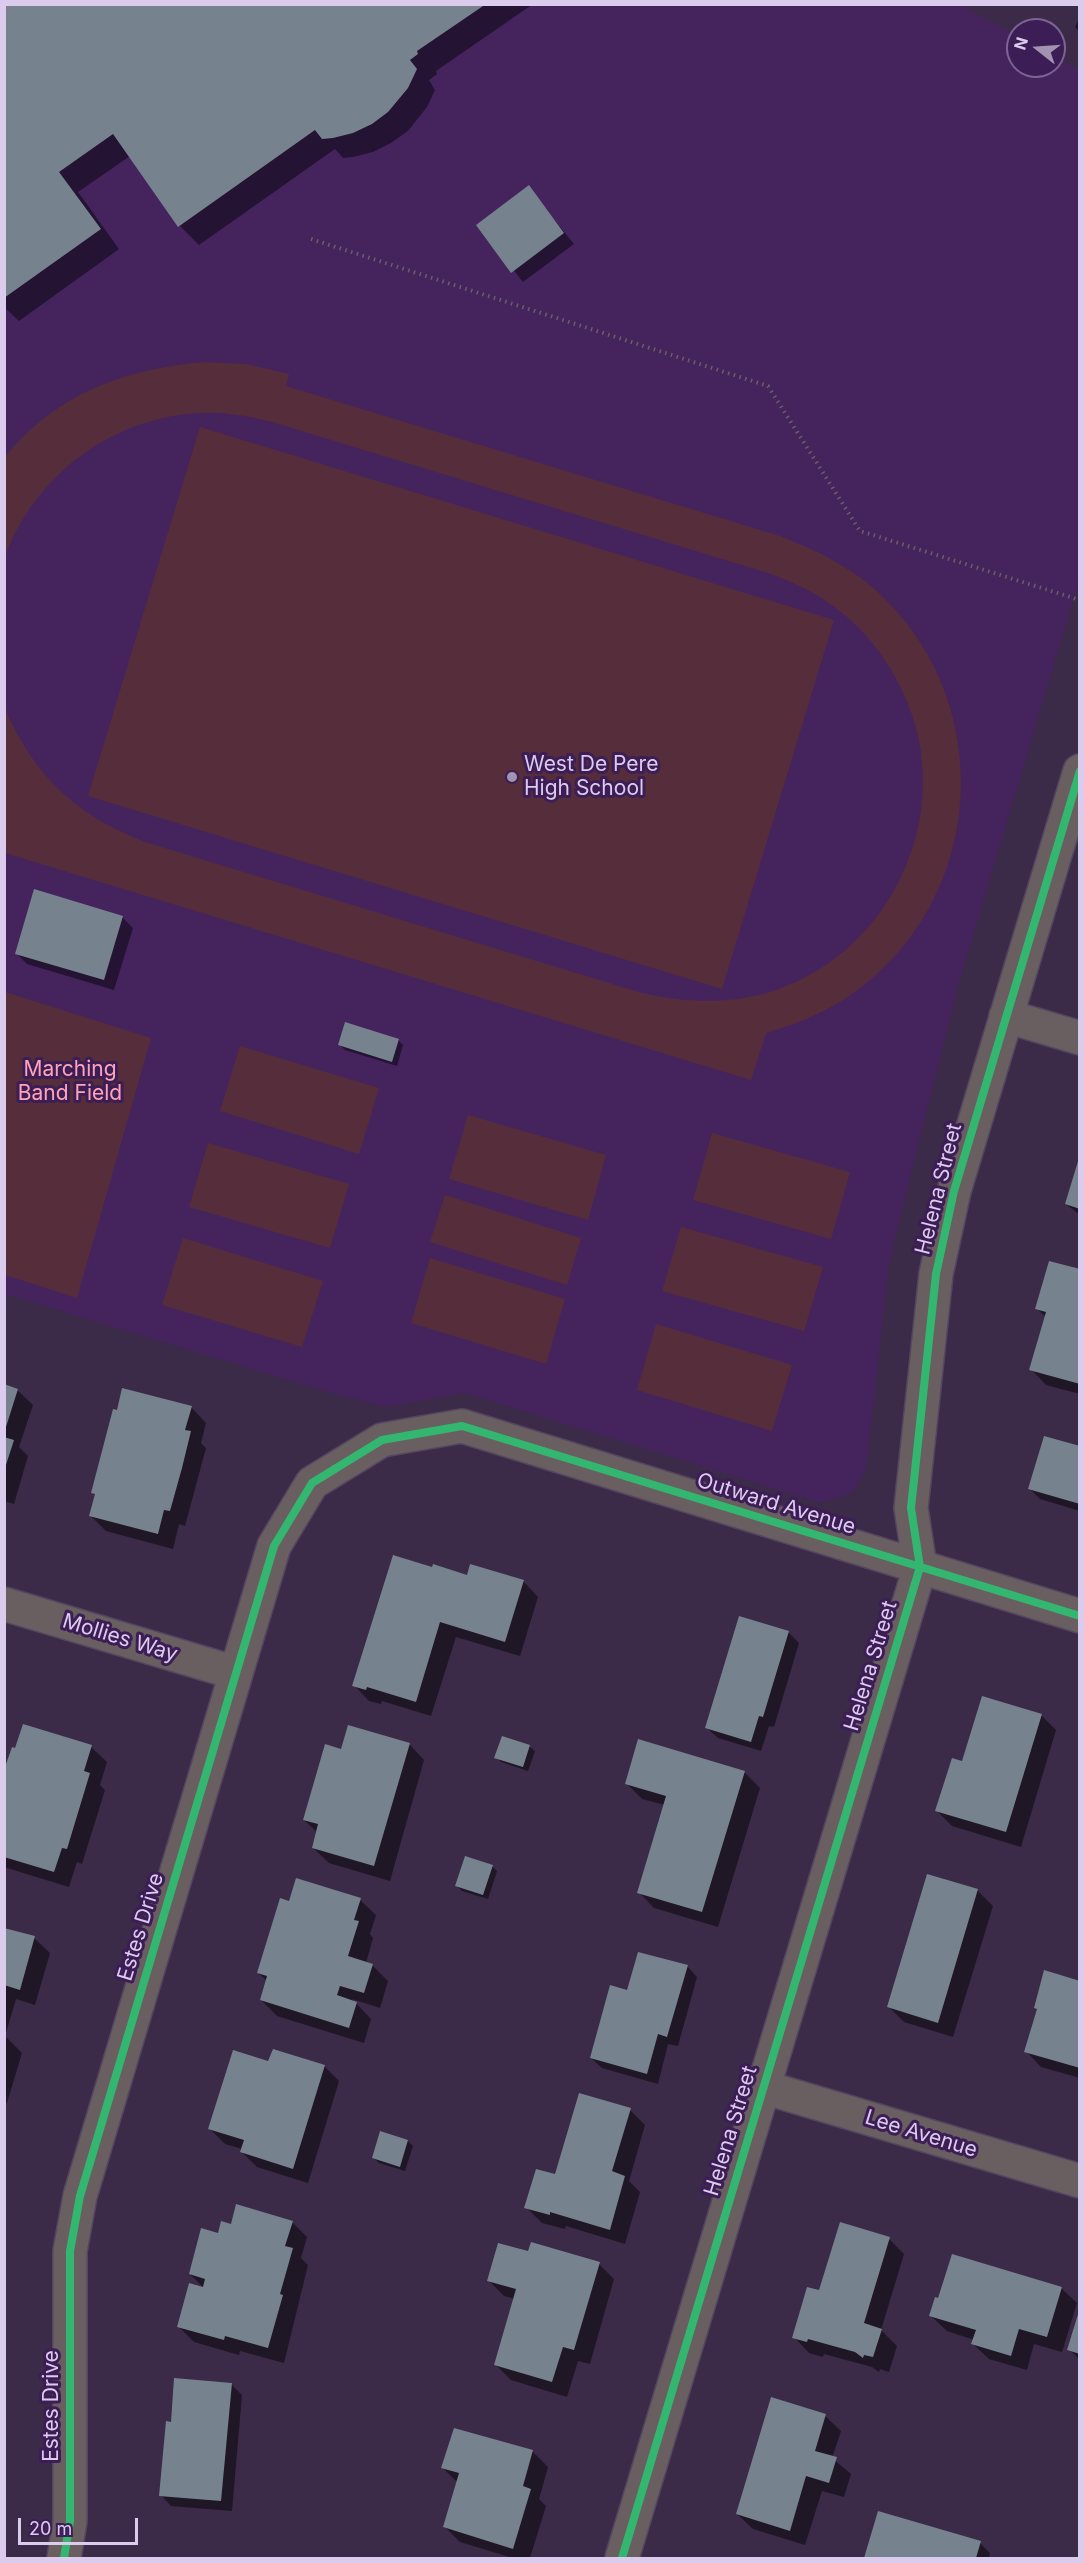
<!DOCTYPE html>
<style>
body{margin:0}
#map{position:relative;width:1084px;height:2563px;overflow:hidden;background:#3b2a48;font-family:Inter,sans-serif}
canvas{display:block}
.frame{position:absolute;inset:0;border:6px solid #dbcbed;pointer-events:none}
.north{position:absolute;left:1006px;top:18px;width:60px;height:60px;box-sizing:border-box;background:#3c1d55;border:2px solid #7c6392;border-radius:50%;rotate:287deg;font-size:16px;font-weight:700;line-height:24px;text-align:center;color:#dbcbed}
.north::after{content:'';display:block;margin:auto;width:21px;height:27px;background:#a393b3;clip-path:polygon(50% 0,100% 100%,50% 72%,0 100%)}
.scale{position:absolute;left:18px;top:2518px;width:120px;height:27px;box-sizing:border-box;border:3px solid #dbcbed;border-top:0;padding-left:8px;font-size:18px;line-height:21px;white-space:nowrap;color:#dbcbed;-webkit-text-stroke:4px #3c1d55;paint-order:stroke}
</style>
<div id="map">
<canvas width="1084" height="2563"></canvas>
<div class="frame"></div>
<div class="north">N</div>
<div class="scale">20 m</div>
</div>
<script>
const g = document.querySelector('canvas').getContext('2d');
g.lineJoin = 'round';
function paint(path, color) { g.fillStyle = color; g.fill(path, 'evenodd'); }
function stroke(path, color, width, dash) { g.strokeStyle = color; g.lineWidth = width; g.lineCap = dash ? 'butt' : 'round'; g.setLineDash(dash || []); g.stroke(path); }
function label(font, color, halo, rows, align = 'center') {
  g.font = font + ' Inter,sans-serif'; g.lineWidth = 6; g.setLineDash([]); g.textBaseline = 'middle'; g.strokeStyle = halo; g.fillStyle = color; for (const [text, x, y, turn = 0] of rows) {
    g.save(); g.translate(x, y); g.rotate((+turn || 0) * Math.PI / 180); g.textAlign = isNaN(turn) ? turn : align; if (halo) g.strokeText(text, 0, 0); g.fillText(text, 0, 0); g.restore();
  }
}
paint(new Path2D(`
 M4,5h959v2l55,29v30h36v-10l25,14v510l-118,395 -44,173 -28,116 -23,204 -14,25 -31,10 -356,-110 -79,14 -55,-14 -326,-99z`), '#45245e');
paint(new Path2D(`
 M204,362l42,2 43,10 -3,12 494,150c38,15 74,32 104,62 111,109 101,295 -24,390 -28,22 -60,35 -94,45l-15,47 -746,-227v-144c30,68 71,106 140,133l497,151c46,10 89,12 134,-3 118,-40 180,-180 129,-293 -16,-37 -42,-71 -76,-94 -18,-13 -40,-22 -61,-30l-496,-151c-22,-5 -45,-10 -68,-9 -89,2 -169,61 -199,144v-100c52,-64 119,-88 199,-95z
 M200,427l634,193 -112,369 -634,-193z
 M5,992l146,46 -74,260 -72,-23z
 M240,1046l139,42 -20,66 -139,-43z
 M468,1115l138,40 -18,65 -139,-41z
 M712,1133l138,39 -19,67 -138,-39z
 M208,1143l141,41 -19,64 -141,-41z
 M445,1195l136,43 -14,47 -137,-43z
 M681,1227l142,40 -19,64 -142,-40z
 M183,1238l140,43 -21,66 -140,-42z
 M430,1258l135,41 -19,65 -135,-41z
 M656,1324l136,41 -20,66 -135,-41z`), '#562d3a');
paint(new Path2D(`
 M4,4h529l-97,67 1,3 -8,6 6,10 -8,17 -19,24 -17,12 -18,9 -20,5 -10,1 -8,-9 -136,96 -19,-19 -50,-70 -52,36 41,57 -100,72 -15,-14z
 M1080,17v15l-5,-5z
 M528,187l46,57 -51,38 -45,-57z
 M122,917l11,11 -19,62 -87,-26 -10,-10z
 M398,1040l5,5 -6,21 -52,-16 -5,-5z
 M1080,1161v54l-14,-11z
 M1080,1271v123l-34,-9 -15,-16 15,-52 -9,-8z
 M4,1386l13,4 16,15 -14,42 9,9 -14,48 -10,-3z
 M191,1407l15,16 -5,20 5,5 -21,78 -6,-2 -6,25 -67,-18 -15,-15 5,-20 -4,-4z
 M1080,1448v63l-40,-12 -10,-10z
 M468,1576l55,5 15,16 -18,59 -64,-19 -25,79 -49,-15 -1,3 -12,-3 -15,-16z
 M788,1632l11,11 -25,84 -5,-1 -8,25 -43,-13 -11,-10z
 M1041,1715l15,15 -35,117 -69,-21 -15,-15 26,-48z
 M503,1738l27,9 5,4 -7,20 -27,-9 -5,-5z
 M409,1744l15,16 -34,121 -61,-18 -16,-15 5,-15 -14,-13 38,-69z
 M91,1747l16,15 -7,23 5,5 -23,74 -5,-2 -8,25 -65,-20v-91z
 M744,1772l16,16 -42,139 -64,-19 -15,-16 26,-87 -23,-6 -16,-16z
 M492,1866l5,5 -9,28 -26,-8 -5,-5z
 M977,1890l16,16 -40,131 -49,-15 -15,-15z
 M360,1900l16,15 -6,19 3,4 -7,25 6,2 16,16 -8,27 -28,-9 19,20 -7,24 -87,-27 -16,-16 6,-19 -9,-8 32,-70z
 M4,1929l30,9 16,15 -15,52 -19,-6 -11,37 17,17 -15,50h-3z
 M687,1966l10,11 -19,69 -10,-2 -10,40 -56,-16 -11,-10 37,-66z
 M1080,1982v96l-39,-11 -15,-16 12,-41z
 M269,2063l55,3 15,15 -31,102 -51,-16 -15,-15v-3l-17,-5 -15,-15z
 M630,2110l15,15 -16,56 11,11 -15,52 -59,-18 -1,3 -23,-6 -16,-16 30,-31z
 M408,2141l5,5 -8,25 -26,-8 -5,-5z
 M292,2222l15,15 -6,21 7,7 -24,98 -44,-12 -1,4 -45,-13 -16,-16 27,-37 -15,-15 29,-39 13,-9z
 M889,2239l15,15 -23,76 16,16 -8,26 -9,-3 -1,3 -7,-5 -48,-13 -1,3 -14,-4 -15,-16 26,-45z
 M529,2253l70,11 15,15 -24,85 -12,-3 -11,36 -56,-17 -15,-15 19,-66 -11,-3 -16,-16z
 M1061,2288l16,15 -15,49 -28,-8 -7,26 -38,-11 -16,-15 1,-4 -27,-9 -16,-15z
 M1080,2315v45l-11,-11z
 M231,2384l11,11 -10,116 -61,-5 -10,-11 11,-71z
 M825,2416l16,15 -9,27 19,16 -7,23 -22,-6 -17,54 -52,-16 -16,-15z
 M532,2451l16,16 -9,32 7,7 -16,52h-17l-53,-16 -15,-15 13,-44 -15,-15z
 M879,2513l101,30 10,10 -1,5h-124z`), '#0007');
paint(new Path2D(`
 M4,4h482l-69,47 1,3 -8,6 7,9 -9,19 -20,24 -16,12 -19,9 -20,5 -11,1 -7,-9 -137,97 -65,-93 -54,38 42,57 -97,69z
 M529,185l35,48 -53,40 -35,-48z
 M34,889l89,27 -19,64 -89,-26z
 M345,1022l54,17 -7,23 -54,-17z
 M1079,1158h1v51l-15,-5z
 M1049,1261l31,8v115l-51,-14 17,-58 -11,-3z
 M4,1384l14,5 -13,41h-1z
 M122,1388l70,18 -7,24 6,1 -9,37 -12,43 -6,-1 -6,24 -69,-18 6,-22 -4,-1 22,-84 4,1z
 M1044,1436l36,10v58l-52,-15z
 M4,1437l10,3 -9,28h-1z
 M393,1555l39,12 1,-3 34,11 3,-11 54,16 -19,62 -65,-20 -24,80 -49,-15 -1,3 -14,-4z
 M739,1616l50,15 -26,86 -4,-1 -8,26 -46,-14z
 M982,1696l60,18 -36,118 -71,-21 17,-53 10,3z
 M23,1724l69,21 -8,26 6,2 -23,76 -5,-1 -8,24 -50,-15v-87l8,-23 3,1z
 M348,1725l62,18 -36,123 -62,-18 6,-24 -15,-4 22,-76 16,5z
 M502,1736l28,9 -7,22 -29,-9z
 M638,1739l107,32 -43,141 -65,-19 29,-97 -41,-12z
 M465,1856l28,9 -10,30 -28,-9z
 M927,1874l51,15 -40,134 -51,-16z
 M296,1878l65,20 -7,22 5,1 -11,35 25,8 -9,29 -24,-7 -3,9 20,7 -8,26 -89,-28 7,-24 -10,-3 23,-75 9,3z
 M4,1928l31,8 -15,54 -16,-5z
 M638,1952l50,13 -21,72 -9,-3 -11,40 -57,-16 20,-73 17,5z
 M1044,1970l36,11v87l-56,-16 13,-43 -3,-1z
 M273,2049l52,16 -32,104 -53,-17 4,-12 -36,-11 25,-79 35,11z
 M579,2093l52,15 -19,63 13,5 -15,54 -60,-18v3l-26,-7 12,-39 19,5z
 M380,2131l28,9 -8,27 -28,-9z
 M236,2204l57,17 -8,25 8,2 -13,46 3,1 -15,53 -43,-12 -1,4 -47,-13 12,-44 14,4 2,-8 -16,-5 12,-46 17,5 3,-12 10,3z
 M840,2222l50,15 -26,86 18,6 -9,28 -9,-2 -1,3 -8,-6 -47,-13 -1,3 -15,-4 15,-51 12,3z
 M531,2242l69,20 -26,88 -11,-3 -11,35 -58,-17 22,-76 -29,-8 11,-38 30,8z
 M952,2254l110,33 -15,50 -28,-8 -8,27 -40,-12 5,-14 -47,-14 6,-19 3,1z
 M1079,2311h1v43l-13,-4z
 M174,2378l58,5 -11,118 -62,-5 7,-75 5,1z
 M771,2397l55,17 -11,37 22,6 -8,26 -23,-7 -16,55 -54,-17z
 M454,2428l79,22 -10,36 8,3 -18,60 -70,-22 16,-54 -18,-5z
 M878,2511l103,30 -5,17h-112z`), '#76838e');
const minor = new Path2D(`
 M1006,1016l74,22
 M4,1604l232,69
 M763,2087l317,94
 M64,2558l6,-37v-270l10,-55 194,-650 38,-63 70,-43 80,-14 618,190
 M622,2558l298,-991 -9,-59 25,-234 18,-83 126,-420`);
stroke(minor, '#544660', 36);
stroke(new Path2D(`
 M311,239l457,147 92,145 220,69`), '#695f66', 4, [1.5, 4.5]);
stroke(minor, '#695f60', 33);
stroke(new Path2D(`
 M64,2558l6,-37v-270l10,-55 194,-650 38,-63 70,-43 80,-14 618,190
 M622,2558l298,-991 -9,-59 25,-234 18,-83 126,-420`), '#33b770', 8);
for (const [x, y, r, color] of [
 [512,777,6,"#a393b3"]
]) { const dot = new Path2D(); dot.arc(x, y, r, 0, 2 * Math.PI); g.fillStyle = color; g.fill(dot); stroke(dot, '#3c1d55', 2); }
label('21px', '#dbcbed', '#3c1d55', [
 ["West De Pere",524,765],
 ["High School",524,789]
], 'left');
label('21px', '#ffa4b6', '#3c1d55', [
 ["Marching",70,1070],
 ["Band Field",70,1094]
]);
label('21px', '#dbcbed', '#3c1d55', [
 ["Helena Street",939,1189,-76],
 ["Outward Avenue",776,1504,17],
 ["Mollies Way",120,1638,17],
 ["Helena Street",871,1666,-73],
 ["Estes Drive",141,1927,-73],
 ["Helena Street",731,2131,-73],
 ["Lee Avenue",921,2134,17],
 ["Estes Drive",52,2406,-90]
]);
</script>
